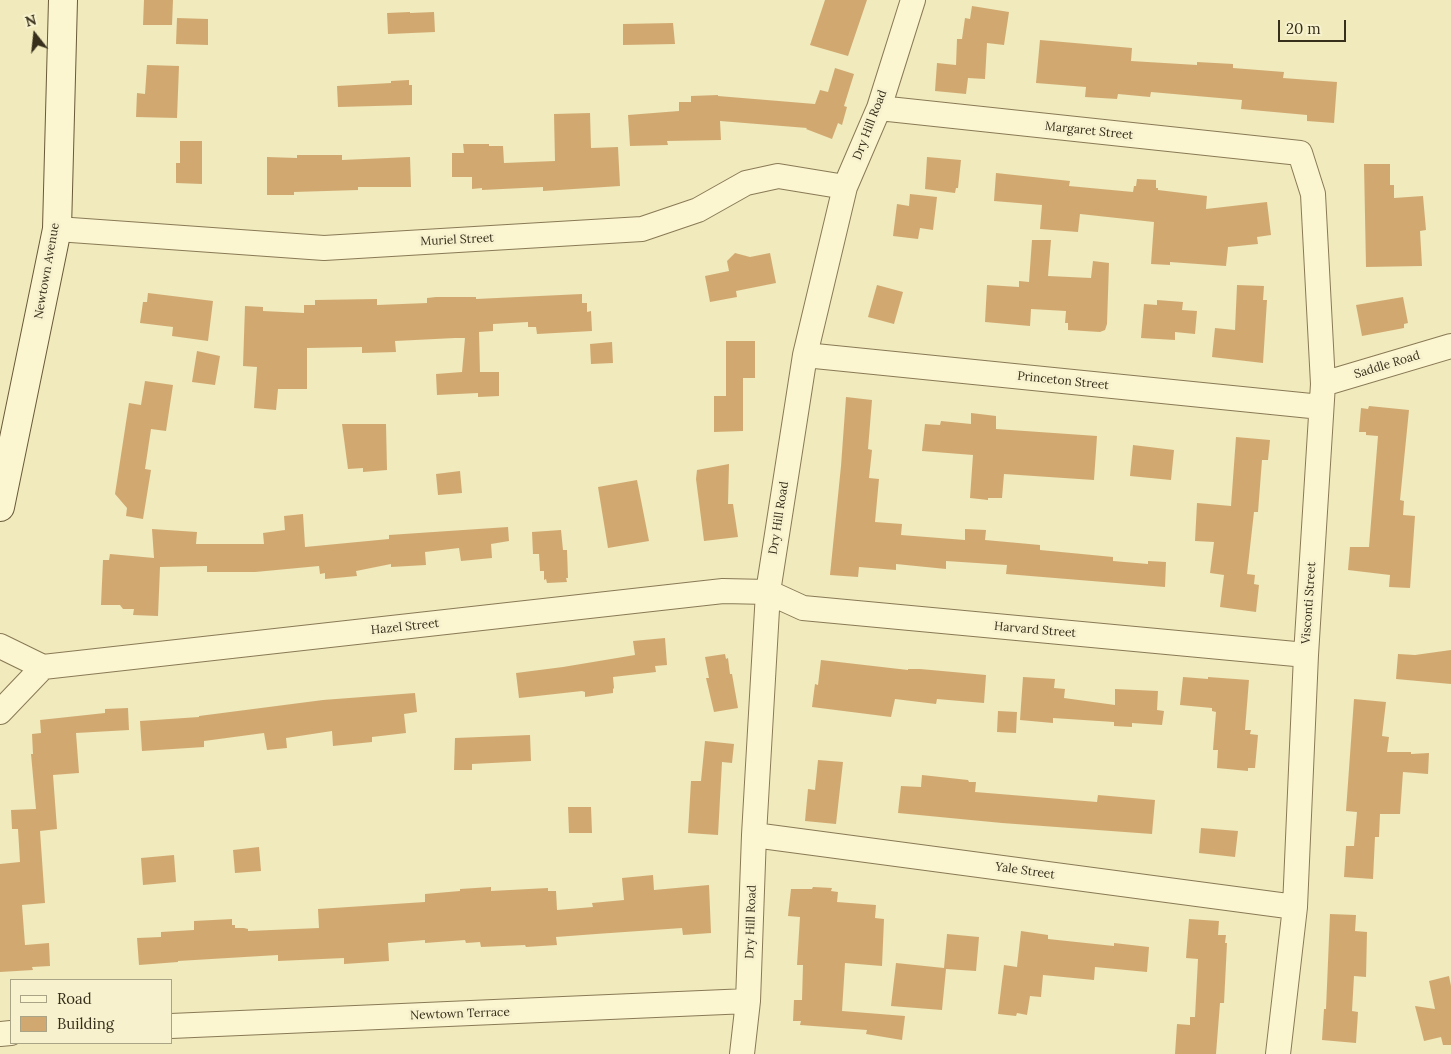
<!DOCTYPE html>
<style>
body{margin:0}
#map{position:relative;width:1451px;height:1054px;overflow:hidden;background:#f0eabd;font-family:Lora,serif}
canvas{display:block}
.legend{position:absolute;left:10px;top:979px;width:162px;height:65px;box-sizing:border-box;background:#f7f2cd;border:1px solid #aaa486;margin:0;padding:6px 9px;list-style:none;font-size:15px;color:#372e1b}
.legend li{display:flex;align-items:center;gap:10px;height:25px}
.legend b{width:25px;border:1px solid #aaa486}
.north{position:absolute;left:10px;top:10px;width:50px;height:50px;-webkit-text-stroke:4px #f7f2cd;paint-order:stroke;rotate:344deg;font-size:14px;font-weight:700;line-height:20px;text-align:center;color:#372e1b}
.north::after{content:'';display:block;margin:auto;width:18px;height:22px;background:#372e1b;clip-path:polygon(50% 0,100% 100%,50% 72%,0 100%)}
.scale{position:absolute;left:1278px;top:20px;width:68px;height:22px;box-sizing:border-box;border:2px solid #372e1b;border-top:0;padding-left:6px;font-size:15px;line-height:18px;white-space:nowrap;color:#372e1b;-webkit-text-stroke:4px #f7f2cd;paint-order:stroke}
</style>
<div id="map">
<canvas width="1451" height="1054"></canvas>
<ul class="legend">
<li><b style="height:6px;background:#fbf5d0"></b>Road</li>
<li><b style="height:14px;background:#d1a970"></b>Building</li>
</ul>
<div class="north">N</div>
<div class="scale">20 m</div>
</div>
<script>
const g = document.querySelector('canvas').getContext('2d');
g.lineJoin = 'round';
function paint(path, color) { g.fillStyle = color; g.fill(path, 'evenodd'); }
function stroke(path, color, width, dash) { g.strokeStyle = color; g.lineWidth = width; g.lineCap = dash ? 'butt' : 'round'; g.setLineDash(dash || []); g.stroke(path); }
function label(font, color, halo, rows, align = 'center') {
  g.font = font + ' Lora,serif'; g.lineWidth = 5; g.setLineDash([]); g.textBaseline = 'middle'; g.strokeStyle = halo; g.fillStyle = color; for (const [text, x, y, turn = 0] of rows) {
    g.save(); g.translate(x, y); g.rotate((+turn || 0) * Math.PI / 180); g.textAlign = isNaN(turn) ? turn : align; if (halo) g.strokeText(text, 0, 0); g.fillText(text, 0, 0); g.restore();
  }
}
paint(new Path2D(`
 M144,0h29l-1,25h-29z
 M825,0h42l-19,56 -38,-11z
 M972,6l37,6 -5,33 -17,-2 -2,36 -17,-1 -2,16 -31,-3 2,-28 19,2 1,-26h5l3,-21 5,1z
 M410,12v1l24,-1 1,20 -47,2 -1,-21z
 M177,18l31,1v26l-32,-1z
 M673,23l2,21 -52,1v-21z
 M1040,40l92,8 -1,13 66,4v-3l36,2v4l51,4 -1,6 54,4 -3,41 -27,-2v-6l-66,-6 1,-9 -91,-8 -1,5 -32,-3 -1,5 -32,-2 1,-10 -50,-4z
 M147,65l32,1 -2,52 -41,-1 1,-24 8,1z
 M835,68l19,6 -10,32 3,1 -5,18 -4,-2 -6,16 -26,-10 1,-1 -87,-7 1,19 -54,1 1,4 -38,1 -2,-31 51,-4v-9h12v-6l27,-1v1l97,8 5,-14 8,2z
 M409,80v5h3v20l-74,2 -1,-21 54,-3v-2z
 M590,113l1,35 27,-1 2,39 -77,5v-4l-61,3v-2l-10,1v-12h-20v-24h12l-1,-9h26v2h14l1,17 51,-2 -1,-47z
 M180,141h22v43l-26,-1v-20h4z
 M297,155h45v5l68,-3 1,30h-53v3l-64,2v3h-27v-38l30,1z
 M927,157l34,3 -3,28h-2l-1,5 -30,-4z
 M1364,164h26v21h4v13l29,-2 3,34 -6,1 2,35 -56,1z
 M996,173l74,8 -1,5 64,6 1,-6h2l1,-7 19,1v8h2v2l49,6 -1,13 61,-7 4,33 -14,2 1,7 -30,3 -2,19 -56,-4v3l-19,-1 3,-42 -74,-8 -2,18 -38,-3 2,-24 -48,-4z
 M910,194l27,3 -4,33 -13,-2 -2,11 -25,-3 4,-32 12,2z
 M1032,240h19l-3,36 43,2 2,-17 16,2 -2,61 -2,6 -5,2 -32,-2v-7h-3l1,-12 -35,-2 -1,17 -45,-4 2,-37 32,2v-6l10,1z
 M735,253l15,4 20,-4 6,30 -40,8 1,6 -27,5 -5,-26 24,-5 -2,-10z
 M877,285l26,7 -9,32 -26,-7z
 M1237,285l27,1 -1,14h4l-4,63 -51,-6 3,-29 20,2z
 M148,293l65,8 -5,40 -36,-5 1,-9 -33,-4 3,-21h4z
 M582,294v9h5v9l4,-1 1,20 -55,3 -1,-7h-8v-5l-35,2v7l-14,1 1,40h19v24l-21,1v-4l-41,2 -1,-21 26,-2 3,-34h-10l-60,3 1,11 -34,1v-6l-55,1v41h-29l-2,21 -22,-2 3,-41 -14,-1 2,-60 18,1v4l41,2v-8h11v-5l62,-1v6l50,-2v-5l9,-1h40v2z
 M1403,297l5,26 -4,1v4l-42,8 -6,-31z
 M1157,300l26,2 -1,8 15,1 -2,23 -20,-2v8l-34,-2 3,-34 13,1z
 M726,341h29v37h-12v53l-29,1v-36h12z
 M612,342l1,21 -22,1 -1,-20z
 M197,351l23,5 -5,29 -23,-3z
 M145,381l28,4 -7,46 -15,-2 -6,40 6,1 -8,49 -17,-3 1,-8 -12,-14 14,-91 12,2z
 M846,397l26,3 -4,49 4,1 -3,28 10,1 -4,43 27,2 -1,11 64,5v-11l21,1 -1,10 55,5v5l73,7v4l35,3v-3l18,1 -1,25 -159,-13 1,-9 -61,-4v8l-50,-5v6l-37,-3 -1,10 -28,-2 11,-109z
 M1369,406l40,4 -9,90 4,1 -1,14 12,1 -5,72 -21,-1 1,-12 -42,-5 2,-23h19l9,-111 -12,-1v-3h-7l2,-24 7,1z
 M971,413l25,3v13l101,7 -3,44 -90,-6 -2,24h-14v2l-18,-2 3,-43 -51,-4 3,-27 15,1 1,-4 30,3z
 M342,424h44l1,46 -24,2v-4l-15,1z
 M1236,437l34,3 -2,20h-6l-4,52h-4l-7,62 8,1 -1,9 5,1 -3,27 -36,-5 4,-32 -14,-2 4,-31 -19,-1 2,-38 34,3z
 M1133,445l41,5 -3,30 -41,-4z
 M729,464l-1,40h5l5,33 -34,4 -8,-62 1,-9z
 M460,471l2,22 -24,2 -2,-21z
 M637,480l12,61 -41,7 -10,-61z
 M303,514l2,33 84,-8v-4l119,-8 1,14 -18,3 1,14 -31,3 -2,-13 -34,4 1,13 -35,2v-3l-35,7 1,5 -32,3v-6l-5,1 -1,-8 -64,6h-48v-6l-47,1 -2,49 -25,-1 1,-6h-11l-3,-4h-19l2,-45h6l1,-6 44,4 -2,-29 45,3 -1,12h68l-1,-11 22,-3 -1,-14z
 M561,530l2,20h4l1,28h-2l1,4 -20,1 -1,-4 -2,1v-9h-4l-1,-17h-6l-1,-22z
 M665,638l2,27 -12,1 1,6 -43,5 1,11 -1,1v4l-28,4v-5l-3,-1 -63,7 -3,-25 47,-6 72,-12 -2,-14z
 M1451,650v34l-55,-5 2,-25 17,1z
 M725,654l1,5 2,-1 2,16h2l6,34 -24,4 -8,-34h3l-4,-21z
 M821,660l87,10v-1h12l66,6 -2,28 -47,-4 -1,5 -41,-5 -4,18 -79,-10 3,-23 3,1z
 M1023,677l32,2 -1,9 11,1 -1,9 51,7v-16l43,2 -1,19 7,1 -2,14 -30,-2v4l-18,-1v-4l-61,-4v5l-33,-3z
 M1183,677l25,2v-2l41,3 -4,50h6l-1,4 8,1 -3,33h-7v3l-31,-3 1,-18h-5l3,-38 -4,-1v-3l-32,-3z
 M415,693l2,19 -13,2 2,19 -34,4v5l-39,4 -1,-15 -46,7 1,10 -20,2 -3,-17 -60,8v6l-62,4 -2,-30 59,-4v-1l124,-16z
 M1354,699l32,3 -4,34 7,1 -2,15h24v2l18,-1 -1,21 -25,-2 -3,42h-20l-1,23h-4l-2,42 -29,-2 2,-31h8l3,-34 -11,-1z
 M128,708l1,22 -53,3 3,40 -26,2 4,54 -17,2 5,72 -23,2 3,40 24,-2 1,23 -18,1 1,3 -33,2v-108l20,-2 -2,-33h-6l-1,-19 25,-1 -5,-55h2l-1,-20 9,-1 -1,-13 65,-7v-4z
 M998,711l19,1 -1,21 -19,-1z
 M530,735l1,26 -59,3v6h-18l1,-32z
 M705,741l29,3 -2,19 -10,-1 -4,73 -30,-2 3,-52h10z
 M818,760l25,2 -7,62 -31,-3 3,-32 7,1z
 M922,775l46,5 1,2h7l-1,10 122,10 1,-7 57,5 -3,34 -150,-11 -104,-10 3,-27 20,1z
 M568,807h23l1,26h-23z
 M1201,828l37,3 -3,26 -36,-4z
 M259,847l2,24 -26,2 -2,-23z
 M174,855l2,27 -33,3 -2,-27z
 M653,875l1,15 55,-5 2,48 -28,2 -1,-7 -86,6 -40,3 1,8 -31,2 -1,-2 -44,2 -1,-5 -14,1 -1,-3 -40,3v-3l-37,3 1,18 -45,3v-6l-66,3v-6l-100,6v1l-39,3 -2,-27 24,-1v-5l33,-2v-9l38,-2v6h3v3h9l4,1v2l71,-3 -1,-19 107,-7v-8l35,-3v-2l31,-2v4l57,-3v3h8l1,19 36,-3 -1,-4 32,-3 -2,-22z
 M813,887l19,1 -1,3 7,1 -1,10 39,3 -1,13 9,1 -2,47 -37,-3 -3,48 63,5 -3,24 -36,-6 1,-4 -67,-5 1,-4h-8l1,-21h8l1,-35h-6l3,-48 -12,-1 3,-27h21z
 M1330,914l26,1 -1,16 12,1 -1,45 -12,-1 -2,35 6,1 -2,31 -34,-3 2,-31h2z
 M1189,919l30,2 -1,14h8l-1,8h2l-3,60h-4l-4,51h-41l2,-30 13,1v-8h5l3,-58 -12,-1z
 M1021,931l27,4v4l66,7v-3l35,4 -2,25 -52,-5 -1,13 -51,-5 -2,22 -11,-1 -3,19 -10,-2 -1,3 -18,-2 6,-49 13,2z
 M947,934l32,3 -3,34 -30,-2 -4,41 -51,-4 5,-43 48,5z
 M1449,976l2,10v59h-8l-2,-8 -17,4 -9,-35 20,3 -6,-28z`), '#d1a970');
const street = new Path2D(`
 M879,108l421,45 13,41 10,190 -17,271 -11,252 -17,147
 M57,229l267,19 318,-19 56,-19 48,-27 32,-7 67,11
 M805,355l516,52
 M1323,384l128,-38
 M0,646l43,21 680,-76 45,1 35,16 503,47
 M0,712l43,-45
 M754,835l541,72
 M171,1026l577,-25
 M0,1034l11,-1
 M742,1054l6,-53 6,-166 14,-243 37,-237 40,-168 34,-79 34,-108`);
const secondary = new Path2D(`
 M0,507l57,-278 6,-229`);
stroke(street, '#897a55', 26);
stroke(secondary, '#6a5a39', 30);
stroke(street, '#fbf5d0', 24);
stroke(secondary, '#fbf5d0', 28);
label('12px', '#372e1b', '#f7f2cd', [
 ["Dry Hill Road",870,125,-69],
 ["Margaret Street",1089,131,6],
 ["Muriel Street",457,240,-3],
 ["Newtown Avenue",47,271,-80],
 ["Saddle Road",1387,365,-17],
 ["Princeton Street",1063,381,6],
 ["Dry Hill Road",779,518,-81],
 ["Visconti Street",1309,603,-86],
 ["Hazel Street",405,627,-6],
 ["Harvard Street",1035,630,5],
 ["Yale Street",1025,871,8],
 ["Dry Hill Road",751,922,-88],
 ["Newtown Terrace",460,1014,-2]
]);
</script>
